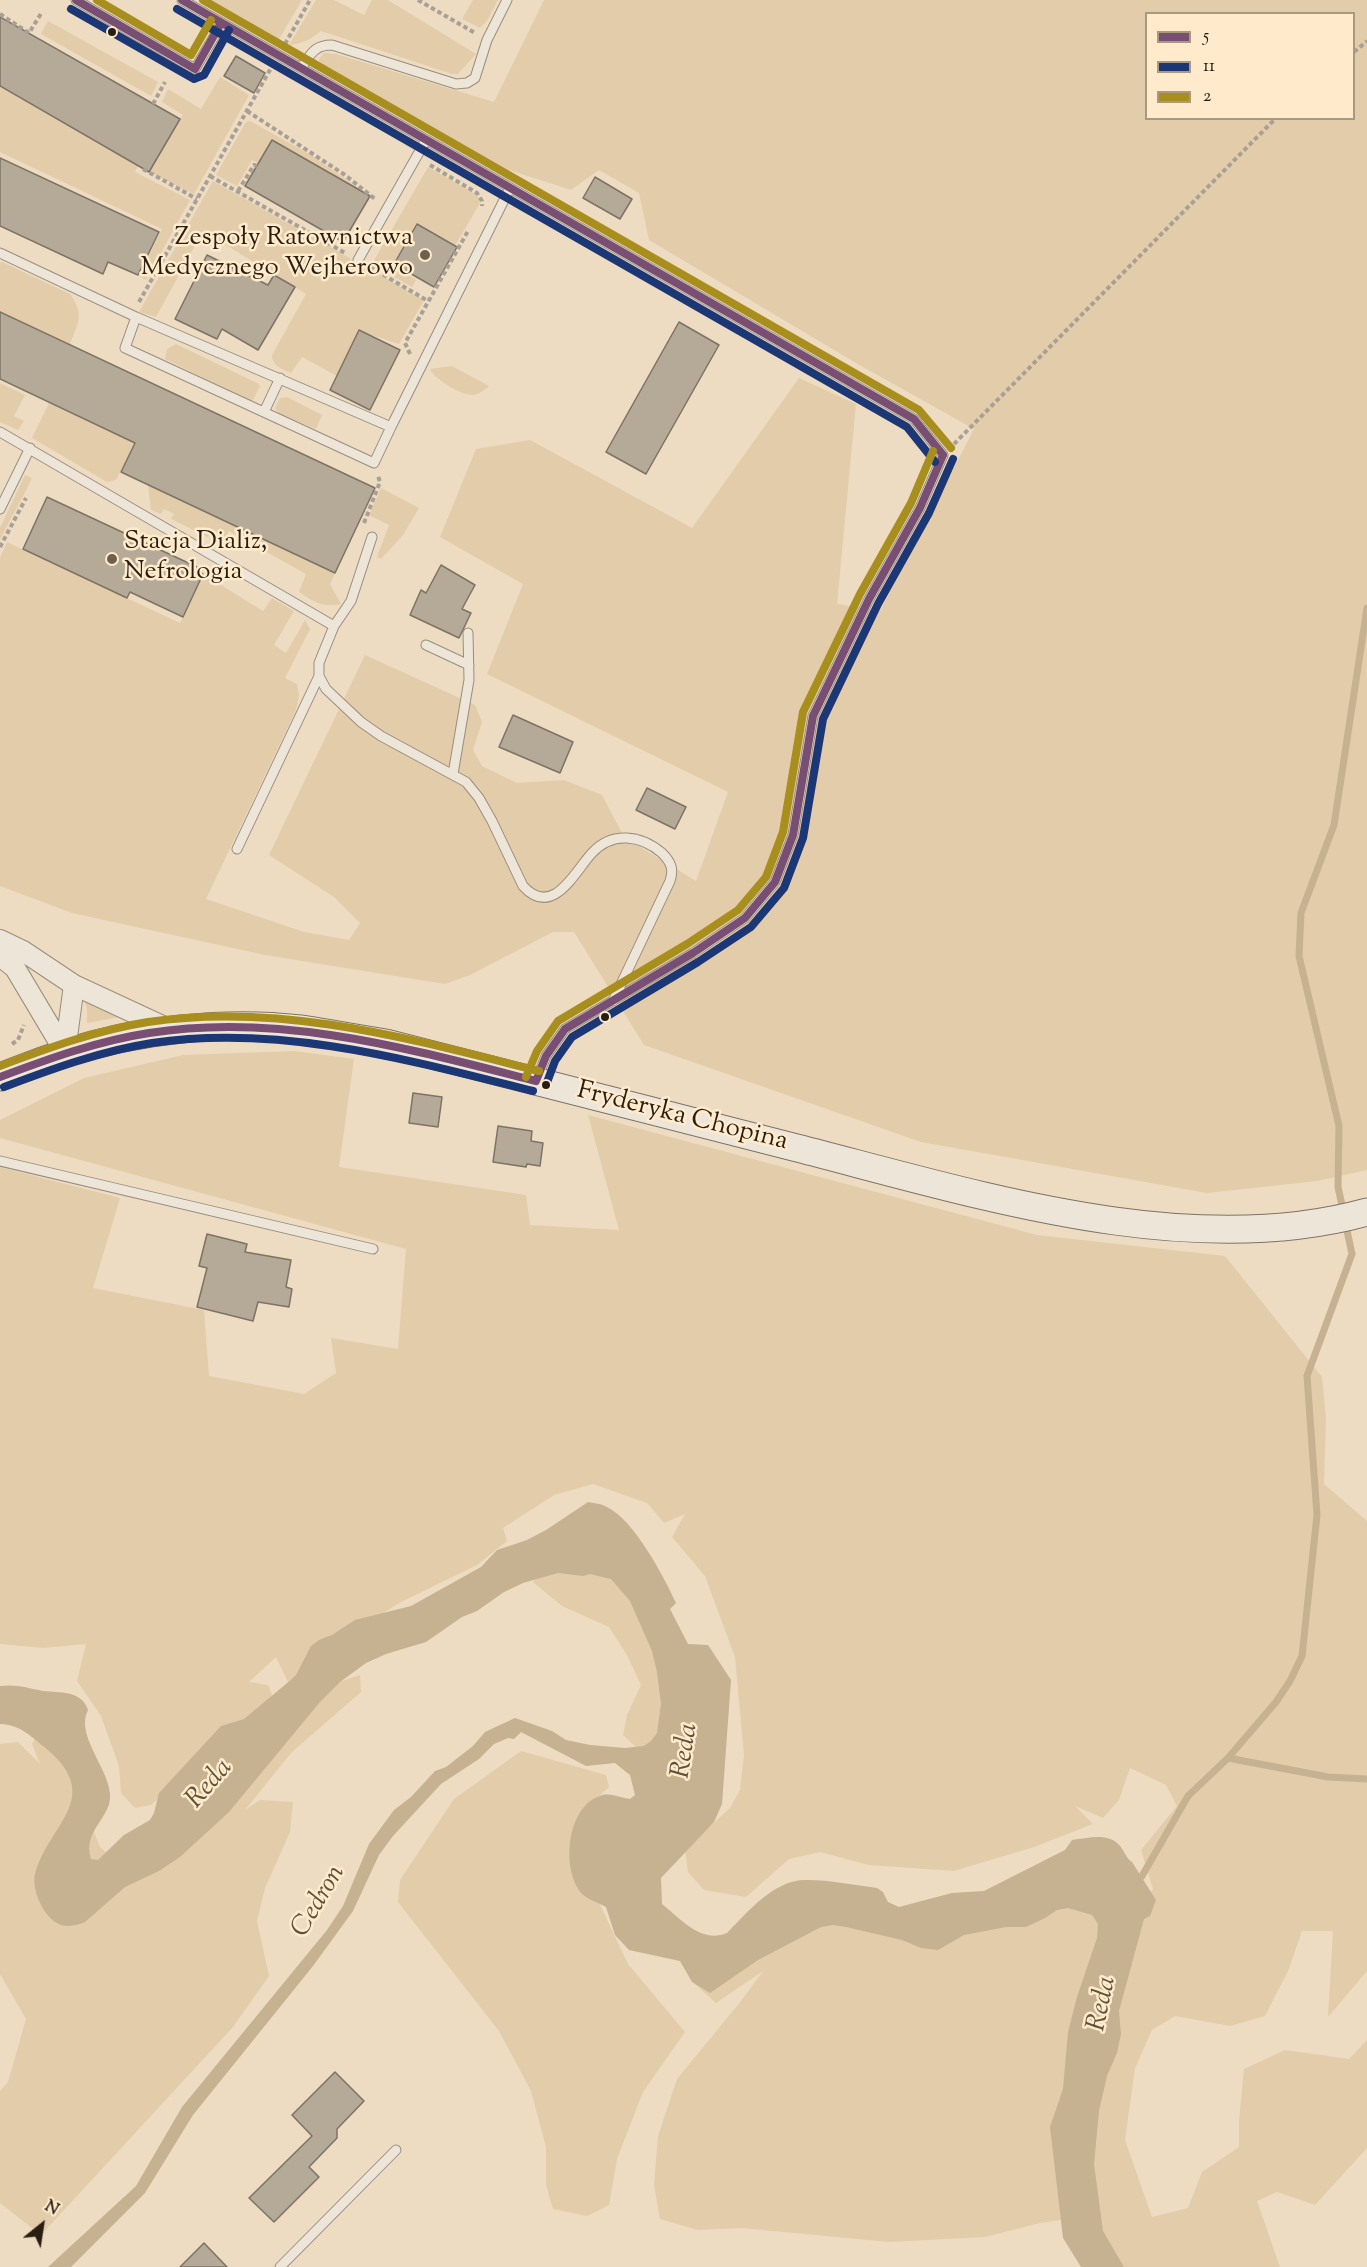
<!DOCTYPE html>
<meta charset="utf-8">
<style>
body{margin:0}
#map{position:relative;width:1367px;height:2267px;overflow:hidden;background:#eddcc2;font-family:"Sorts Mill Goudy",serif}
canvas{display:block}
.legend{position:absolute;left:1145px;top:12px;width:210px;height:108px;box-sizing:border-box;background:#ffebcc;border:2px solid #a99981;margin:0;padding:8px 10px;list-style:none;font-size:18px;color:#281e11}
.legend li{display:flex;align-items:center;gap:12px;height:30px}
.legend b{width:30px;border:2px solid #a99981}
.north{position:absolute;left:12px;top:2195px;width:60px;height:60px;-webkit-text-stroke:4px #ffebcc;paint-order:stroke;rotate:30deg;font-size:16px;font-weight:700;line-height:24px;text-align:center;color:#281e11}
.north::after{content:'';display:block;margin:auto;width:21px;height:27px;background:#281e11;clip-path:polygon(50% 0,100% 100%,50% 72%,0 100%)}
</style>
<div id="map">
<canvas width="1367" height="2267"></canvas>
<ul class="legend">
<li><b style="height:8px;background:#784e72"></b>5</li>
<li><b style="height:8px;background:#1c3775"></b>11</li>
<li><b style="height:8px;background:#a88f1d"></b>2</li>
</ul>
<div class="north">N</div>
</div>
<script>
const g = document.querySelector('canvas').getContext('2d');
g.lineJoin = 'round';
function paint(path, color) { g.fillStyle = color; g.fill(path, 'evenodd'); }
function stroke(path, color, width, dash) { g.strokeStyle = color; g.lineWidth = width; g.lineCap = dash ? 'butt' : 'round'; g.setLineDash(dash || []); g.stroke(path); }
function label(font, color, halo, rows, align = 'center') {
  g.font = font + ' "Sorts Mill Goudy",serif'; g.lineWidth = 5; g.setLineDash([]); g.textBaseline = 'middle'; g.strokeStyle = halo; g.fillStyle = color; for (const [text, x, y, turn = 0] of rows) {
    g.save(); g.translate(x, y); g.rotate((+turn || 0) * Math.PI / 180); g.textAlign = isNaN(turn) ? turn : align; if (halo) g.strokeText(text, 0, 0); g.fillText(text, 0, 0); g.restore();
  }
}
paint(new Path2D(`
 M206,0h96l-24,41z
 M316,0h18l30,15 8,-15h16l88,54 -18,20h-6l-131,-43c-11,9 -17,12 -32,14z
 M473,0h25l-11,21 -7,7 -18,-9z
 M544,0h823v1170l-50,11 -110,12 -286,-51 -277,-97 -70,-113h-21l-83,43 -25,9 -180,-29 -193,-42 -72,-27v-328l7,-16 173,81 23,-49 60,37 9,-13 22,13 -20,34 12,8 19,-33 5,9 -25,49 12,6 2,12 -3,14 -90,189 98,33 45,8 11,-17 -26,-26 -65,-42 96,-200 110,50 7,17 -9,28 9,16 35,17 47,-3 38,15 22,42 72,44 32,-89 -241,-118 36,-90 -83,-47 36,-88 54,-9 162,88 107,-150 57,26 -19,200 43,7 94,-182 -118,-66 -207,-123 -10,-47 -40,-23 -28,20 -65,-21 -185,-103 -2,-7 5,-6 12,1 158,48zM1146,14h208v104h-208z
 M48,21l110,61 -7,14 -110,-62z
 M220,77l29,18 -55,99 -45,-22 34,-57 -21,-13 6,-13 33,20z
 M0,86l138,80 -3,6 55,28 -44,80 -7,-4 23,-47 -162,-77z
 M250,121l61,34 59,41 -98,-56 -14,23 -6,-3 -15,26 -21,-11 30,-53z
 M428,167l49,28 3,8 -25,43 -38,-22 -24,42 23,14 -4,7 -40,-23z
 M213,181l211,119 -25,44 -40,-13 -22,45 -35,-19 -11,16c-9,-4 -19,-7 -19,-18l34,-61 -103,-63 -47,86 -17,-5z
 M2,262l68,32c15,21 8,29 0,50l-70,-32v-49z
 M176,344l81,39 3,3 -8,16 -87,-43 2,-10z
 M452,366l37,20c-4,4 -11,9 -17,9 -11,0 -38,-16 -42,-26z
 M0,383l25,12 -11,21 10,5 -6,9 -18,-8z
 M287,397l35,18 -6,14 -37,-15 -4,-6 5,-10z
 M49,403l86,40 -19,37 -9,2 -75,-44z
 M25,475l7,3c-10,22 -22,41 -32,62v-12z
 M148,484l187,89 -5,11 11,20c-18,4 -27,-2 -42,-12l7,-18 -77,-43 -8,13 -2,-2 3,-6 -10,-5 -4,6 -37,-18 3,-5 -10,-5 -3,5 -10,-4z
 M381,488l38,20 -16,27 -22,24 -4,-2 12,-32 -20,-10z
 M83,995l42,21 -38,7v-14z
 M294,1051l60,8 -15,108 187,28 4,30 89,5 -31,-115 449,120 188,21 97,121 4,41 -2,66 43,37v450l-39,46 5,-86h-31l-14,40 -23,45 -35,10 -55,-10 -23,14 -17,38 -10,72 27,77 36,-9 14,-36 37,-25v-26l5,-52 41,-19 64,9 18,-19v108l-52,57 -38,-13 -20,9 23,66h-190l-16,-49 -34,5 -55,14 -96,5 -147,-14 -44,2 -38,-11 -6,-34 4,-49 19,-57 64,-78 22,-30 -47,32 -21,-19 78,-54 298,-34 57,22 25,-29 -12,-39 36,-44 -11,-21 -36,-17 -11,32 -16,18 -28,-12 18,18 -59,23 -80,24 -85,-6 -49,-13 -31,7 -43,38 -42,-7 -16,-18 -3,-23 45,-41 10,-18 4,-35 -9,-98 -30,-81 -33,-39 13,-23 -21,9 -17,-20 -54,-19 -39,11 -51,33 4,13 -30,24 -76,37 -77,48 -36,32 -12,-25 -27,25 19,3 5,12 -72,61 -50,47 -16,3 -14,-15 -2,-27 -18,-50 -24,-35 9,-37 -43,4 -43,-4v-477l120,31 -27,90 111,22 5,66 95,18 32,-21 -5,-35 67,11 8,-100 -406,-111v-18l84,-42 99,-23z
 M556,1555l103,20 10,202 -46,-42 4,-20 14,-30 -14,-30 -18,-28 -47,-21 -29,-24z
 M360,1675l1,17 -70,61 -46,57 15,-10 33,2 -3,30 -25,56 -8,33 12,55 -36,51 -192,208 -41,-32v-112l8,-9 18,-63 -26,-45v-230l18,-2 22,22 -8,-20 7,-13 21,17 40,99 18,16 221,-181z
 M521,1751l85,24 3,12 -27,24 12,81 34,72 57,68 -42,60 -26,67 -8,46 -22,11 -34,-7 -7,-24v-38l-15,-56 -32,-60 -101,-129 2,-22 54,-81z`), '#e3cca9');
paint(new Path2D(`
 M588,1502c6,1 14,2 19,5 27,13 56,68 69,96l-6,6 18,35 20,1 23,35 -9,124 -8,18 -53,56 1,26c19,15 39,40 65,29 21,-21 47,-54 80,-53 23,0 47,5 70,8l6,4 5,10 11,5 53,-14 32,-2 81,-41 7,-10c16,-2 37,-8 48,6 5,6 6,12 12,16l24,38 -6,16 -6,3 -25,92 2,23 -4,19 -10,23 -8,35 -5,53 9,67 21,36h-43l-18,-29 -13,-111 13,-38 5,-57 9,-35 20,-59 1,-14 -6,-9 -24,-7 -11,2 -12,8 -19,9h-20l-42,8 -26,15 -17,-2 -19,-8 -56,-13 -13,-2 -12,2 -63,33 -48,33 -18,-11 -12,-21 -51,-11 -14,-15 -9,-28c-7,-4 -19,-8 -24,-13 -22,-25 -15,-91 21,-99 8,-2 19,3 27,4l5,-4 -5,-20 -15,-12 -29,3 -65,-34 -7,7 -6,-1 -14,6 -15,15 -38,25 -48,52 -14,19 -26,56 -40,55 -120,149 -48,78 -74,74h-23l88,-81 46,-79 145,-177 16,-24 26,-62 25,-34 17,-13 24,-26 11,-4 27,-21 12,-14 30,-14 37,13 14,9 24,5 35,3 19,-2 7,-5 6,-8 4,-29 -4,-32 -5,-21 -22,-50 -19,-22 -21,-5 -7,2 -25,-3 -35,10 -19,9 -27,19 -15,6 -36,25 -40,12 -20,9 -26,19 -20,20 -91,110 -49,45 -21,14 -34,16 -40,35c-7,3 -18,6 -26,2 -15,-6 -28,-35 -24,-50 14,-51 72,-77 8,-128 -15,-12 -23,-21 -43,-22v-38c16,-2 28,2 43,5 16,2 39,-1 45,19 -13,25 20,57 22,84 2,24 -28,36 -19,65l7,1 26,-25 26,-15 4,-7 5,-20 62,-67 23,-7 42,-35 10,-9 15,-29 8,-6 13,-5 23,-15 56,-14 70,-39 16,-17 30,-10 19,-10z`), '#c6b190');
stroke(new Path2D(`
 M1343,1210l-5,-23 1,-61 -40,-170 2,-43 33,-88 33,-217
 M1228,1758l100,19 39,2
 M1137,1881l5,-5 46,-80 40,-38 48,-56 14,-21 12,-25 15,-141 -10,-139 45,-122 -7,-33`), '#c6b190', 7);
const building = new Path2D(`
 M0,17l180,102 -31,53 -149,-86z
 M236,56l29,17 -11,20 -30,-17z
 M272,140l98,56 -27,46 -98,-56z
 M0,158l159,74 -21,43 -30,-13 -5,12 -103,-48z
 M595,177l37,22 -12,20 -37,-21z
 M417,224l40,23 -23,40 -40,-23z
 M207,255l61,30 6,-10 21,12 -37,63 -36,-21 -5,10 -42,-20z
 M0,312l375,176 -40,85 -214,-101 14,-29 -135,-64z
 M679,322l40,23 -73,129 -40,-22z
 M359,330l41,20 -30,60 -40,-20z
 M47,497l150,70 -2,3 8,4 -20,43 -53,-25 -3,6 -104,-49z
 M441,565l34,20 -13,24 9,4 -12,25 -49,-23 11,-25 5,3z
 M513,715l60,27 -13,31 -61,-26z
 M647,788l39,19 -11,22 -39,-19z
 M413,1093l29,4 -4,30 -29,-4z
 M498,1126l34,5 -1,10 12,2 -3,23 -13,-2 -1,3 -33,-5z
 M207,1234l40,10 -2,8 46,8 -5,27 6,2 -3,18 -31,-5 -5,19 -56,-14 10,-39 -8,-2z
 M335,2072l29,29 -27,28v9l-28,29 10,10 -45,45 -25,-24 63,-62 -20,-21z
 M204,2243l23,24h-47z`);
paint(building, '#b5a998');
stroke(building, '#7d7364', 1.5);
const lane = new Path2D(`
 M76,0l119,69 27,-46
 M182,0l732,419 29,36 -23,53 -51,91 -56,117 -20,119 -18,47 -30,36 -52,35 -128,76 -19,27 -9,23
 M301,68c10,-14 13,-23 31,-23l124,39 11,-1 8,-5 12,-38 20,-40
 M0,253l136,64 255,110 119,-239
 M358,260l68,-120
 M136,317l-11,31 249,115 17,-36
 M264,412l16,-34
 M0,432l334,194 -15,37v13l7,13 35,33 20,14 85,46 13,16 13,23 31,65c30,33 52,-15 69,-33 20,-22 49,-18 70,0 9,9 12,16 8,28l-57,120
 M0,509l30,-61
 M334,626l17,-25 21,-64
 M426,645l43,20
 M453,774l16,-94 -1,-47
 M237,849l82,-173
 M0,1161l373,88
 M280,2267l116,-117`);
const street = new Path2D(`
 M0,940l23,11 51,34 97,45
 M0,956l15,12 50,84
 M65,1052l9,-67`);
const secondary = new Path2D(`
 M0,1077c21,-8 43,-17 65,-24 72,-23 160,-33 235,-24 29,4 58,10 86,14 138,35 274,70 411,105 176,45 390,114 570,64`);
stroke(lane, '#988d7d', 11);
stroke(street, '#988d7d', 22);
stroke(secondary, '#7d7364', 29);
stroke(new Path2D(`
 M418,0l57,33
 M0,14l29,19 13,-21
 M285,44l25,-44
 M1354,52l13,-11
 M153,104l12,-22
 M247,111l98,64 30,24
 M430,165l47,28 5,8v5
 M143,169l54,30
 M210,176l135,77
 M238,191l16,-26 3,1
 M370,267l58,34
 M139,302l132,-234
 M410,354l-5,-11 63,-112
 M954,444l322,-326
 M364,523l16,-41 -2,-6
 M0,547l26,-49
 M12,1044l6,-4 6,-15`), '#a8a096', 4, [4.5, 3]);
stroke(lane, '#eee5d9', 9);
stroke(street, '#eee5d9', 20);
stroke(secondary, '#eee5d9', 27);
stroke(new Path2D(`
 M76,0l119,69 25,-44
 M182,0l732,419 29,36
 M0,1077c48,-18 97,-36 149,-44 131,-21 261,16 387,48
 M536,1081l10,-25 19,-27 128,-76 52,-35 30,-36 18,-47 20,-119 56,-117 51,-91 23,-53`), '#784e72', 8);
stroke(new Path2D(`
 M71,9l123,70 10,-4 25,-45
 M177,9l730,418 28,35
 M546,1085l9,-24 17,-24 126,-75 53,-35 33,-39 19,-50 20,-119 55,-115 51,-91 24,-54
 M4,1087c48,-18 97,-36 148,-44 129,-19 257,17 381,48`), '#1c3775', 8);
stroke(new Path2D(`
 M97,0l94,55 20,-35
 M203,0l716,410 32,38
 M0,1066c48,-18 97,-36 148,-44 133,-20 263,17 391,49
 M526,1077l11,-26 21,-30 129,-77 51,-34 28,-33 17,-45 20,-120 57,-118 51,-91 22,-52`), '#a88f1d', 8);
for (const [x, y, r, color] of [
 [112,32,5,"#281e11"],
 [425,255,6,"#6d604f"],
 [112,559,6,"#6d604f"],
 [605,1017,5,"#281e11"],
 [546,1085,5,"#281e11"]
]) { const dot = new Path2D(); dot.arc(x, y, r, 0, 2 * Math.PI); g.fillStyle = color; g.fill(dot); stroke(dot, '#ffebcc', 2); }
label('26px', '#281e11', '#ffebcc', [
 ["Zespoły Ratownictwa",413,240],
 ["Medycznego Wejherowo",413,270],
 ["Stacja Dializ,",124,544,"left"],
 ["Nefrologia",124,574,"left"]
], 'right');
label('26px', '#281e11', '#ffebcc', [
 ["Fryderyka Chopina",682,1118,14]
]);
label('italic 27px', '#61513b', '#ffebcc', [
 ["Reda",687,1751,-81],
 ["Reda",211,1785,-49],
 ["Cedron",320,1902,-59],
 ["Reda",1104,2004,-78]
]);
</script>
